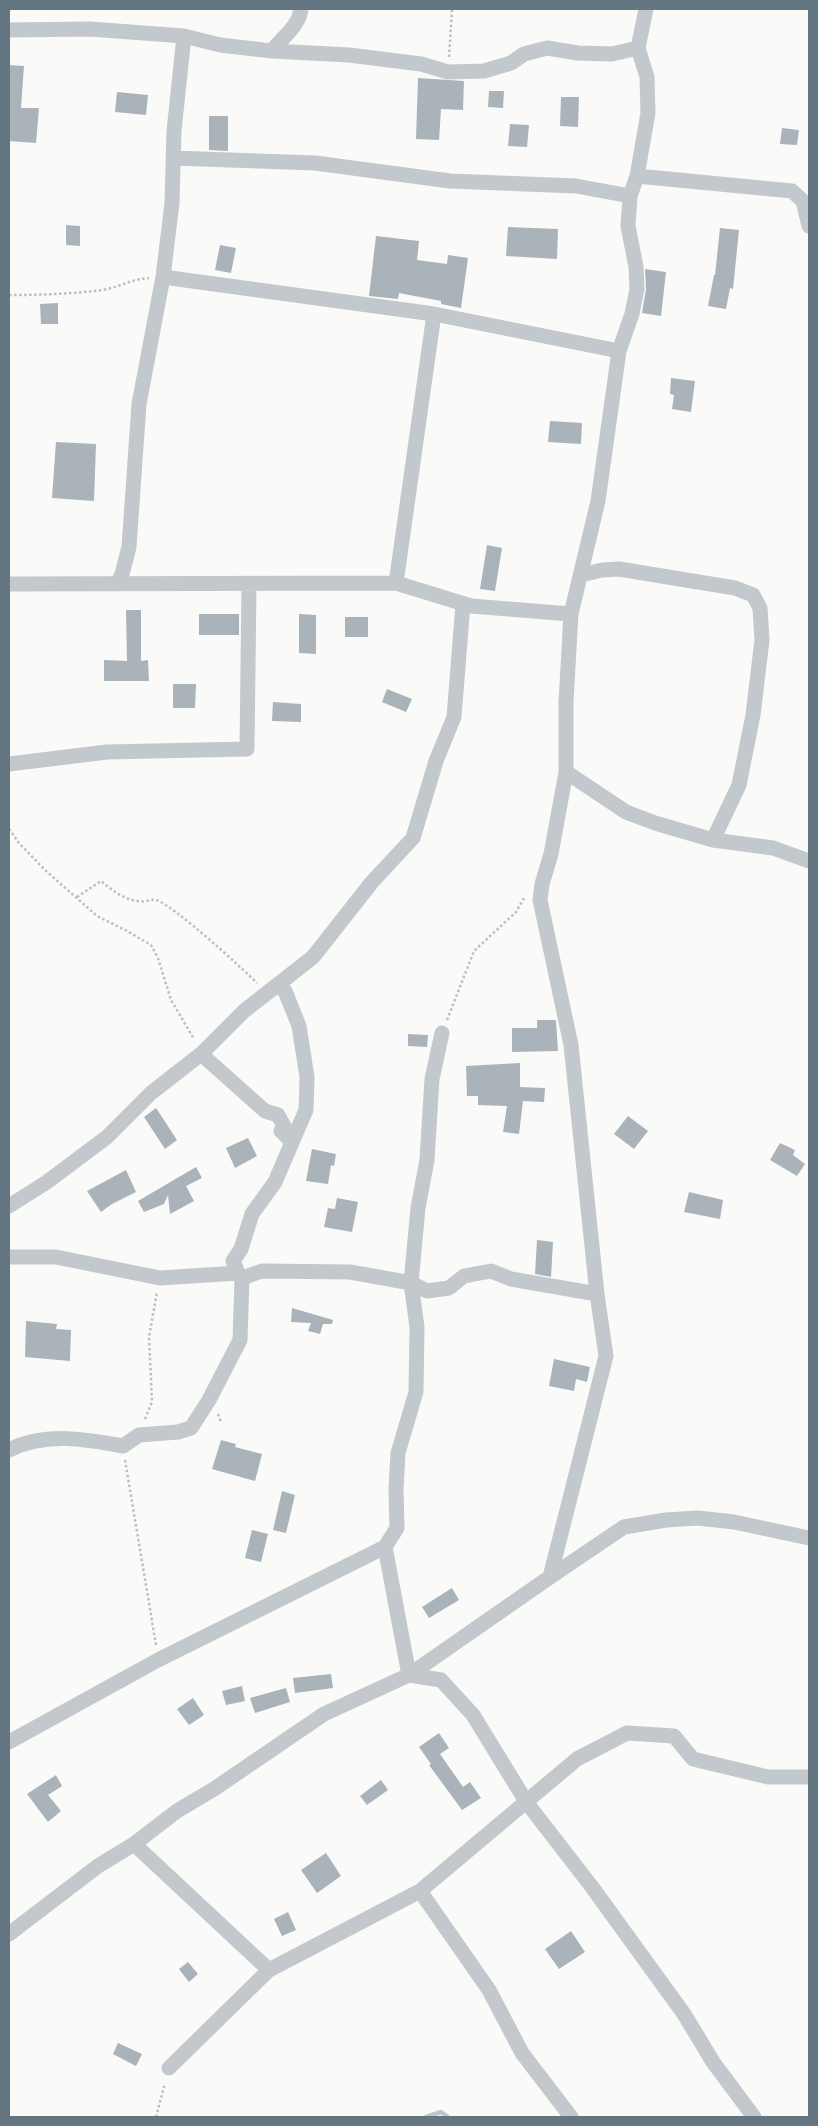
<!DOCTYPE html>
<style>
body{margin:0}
#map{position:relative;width:818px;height:2126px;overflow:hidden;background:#fafaf8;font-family:"Fira Sans Condensed",sans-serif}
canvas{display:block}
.frame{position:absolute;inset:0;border:10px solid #657683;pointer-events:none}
</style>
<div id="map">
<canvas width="818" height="2126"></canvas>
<div class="frame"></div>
</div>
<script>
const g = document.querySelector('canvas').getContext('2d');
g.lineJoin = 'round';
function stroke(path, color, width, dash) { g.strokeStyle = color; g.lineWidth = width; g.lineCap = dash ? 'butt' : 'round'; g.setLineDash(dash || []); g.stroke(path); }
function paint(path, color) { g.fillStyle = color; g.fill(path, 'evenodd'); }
stroke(new Path2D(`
 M426,2117l15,-5 7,5`), '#bbc7cb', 4.5);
paint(new Path2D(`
 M9,65l15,1 -3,42h18l-3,35 -27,-2z
 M418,78l46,3 -1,29 -22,-1 -2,31 -23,-1z
 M489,91h15l-1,17 -15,-1z
 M117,92l31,3 -2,20 -31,-3z
 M561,97h18l-1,30 -18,-1z
 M209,116h19v35l-19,-1z
 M510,124l19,1 -2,22 -19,-1z
 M782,128l17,2 -2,15 -17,-1z
 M66,225l14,1v20l-14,-1z
 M508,227l50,2 -1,30 -51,-3z
 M720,228l19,2 -6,59 -3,-1 -4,21 -18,-3 6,-31h1z
 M376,236l43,5 -2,19 30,4 1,-9 20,3 -7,50 -20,-4v-3l-42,-8 -1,6 -29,-3z
 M220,245l16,3 -5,25 -16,-3z
 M645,269l21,3 -5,44 -19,-3 4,-24z
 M58,303v21h-17l-1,-20z
 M671,378l24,3 -4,31 -19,-3 2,-14 -4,-1z
 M550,421l32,2 -1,21 -33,-2z
 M56,442l40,2 -2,57 -42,-3z
 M487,545l15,3 -7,43 -15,-2z
 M126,610h15v51l7,-1 1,21h-45v-21l23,1z
 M199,614h40v21h-40z
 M299,614l17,1v39l-17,-1z
 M345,617h23v20h-23z
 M173,684h23l-1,24h-22z
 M387,689l25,10 -6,13 -24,-10z
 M273,702l28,2v18l-29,-1z
 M537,1020h19l2,31 -46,1v-24h25z
 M408,1034l20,1 -1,12 -19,-1z
 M520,1063v24l25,1 -1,14 -21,-1 -4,33 -16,-2 4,-26 -29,-1v-9h-11l-1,-30z
 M156,1108l21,32 -12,9 -21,-32z
 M628,1116l20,15 -14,18 -20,-15z
 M248,1138l9,18 -22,12 -9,-20z
 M780,1143l15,7 -2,5 12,9 -8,12 -27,-16z
 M312,1149l24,5 -2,12 -3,-1 -3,19 -22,-3z
 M196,1167l6,11 -16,8 8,15 -24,13 -2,-19 -4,9 -20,8 -6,-11z
 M126,1170l10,22 -24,12 -11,8 -14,-21z
 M689,1192l34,8 -3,19 -36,-7z
 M337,1198l21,4 -6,30 -28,-5 4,-19 7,1z
 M537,1240l16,2 -2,35 -16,-3z
 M292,1308l41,12 -1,4h-9l-3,10 -12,-3 3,-8 -20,-1z
 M26,1321l31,3 -1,5 15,1 -1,31 -45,-4z
 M554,1359l36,8 -3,15 -11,-3 -2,12 -25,-5z
 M221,1440l15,4 -1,3 27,7 -7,27 -43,-12z
 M282,1491l13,4 -9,38 -13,-3z
 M252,1530l16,4 -7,28 -16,-4z
 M452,1588l7,12 -30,18 -7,-11z
 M331,1674l2,14 -38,5 -2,-15z
 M242,1686l3,15 -19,4 -4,-14z
 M286,1688l4,14 -35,11 -5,-15z
 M193,1698l11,17 -15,10 -12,-16z
 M439,1733l10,15 -9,6 23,33 7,-5 11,16 -19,12 -33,-45 2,-1 -12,-17z
 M56,1775l6,11 -14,9 13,16 -13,11 -21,-28z
 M381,1780l7,10 -21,15 -7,-9z
 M326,1853l15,23 -24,17 -16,-23z
 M288,1912l8,18 -14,6 -8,-17z
 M571,1931l14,21 -26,17 -14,-20z
 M188,1962l10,12 -9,8 -10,-13z
 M118,2043l24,11 -6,12 -23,-12z`), '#aab3b9');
stroke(new Path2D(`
 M449,57l3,-48
 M9,295c32,0 63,-1 94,-5 16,-3 29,-11 46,-12
 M9,829l10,14 26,27 52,46 30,15 24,14 7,13 13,42 23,39
 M77,897l24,-16c11,9 22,18 36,20 6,2 13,-2 19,-1 16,4 86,68 101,83
 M447,1020l27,-69 42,-39 8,-14
 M218,1414l3,8
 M145,1419l7,-17 -3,-65 8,-45
 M125,1460l31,185
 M156,2117l9,-34`), '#bbbfc2', 2.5, [2.5, 2.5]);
stroke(new Path2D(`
 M9,30l81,-1 94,7 36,9 52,6 77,4 72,9 27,8 36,-1 27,-8 13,-9 23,-6 31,5 34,1 26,-6
 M272,51c10,-14 27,-24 29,-42
 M173,158l142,5 135,18 126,5 54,10
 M637,176l155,15 11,10 6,25
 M163,277l271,37 185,37
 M581,575l21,-5 17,-1 116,19 18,7 7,13 2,32 -9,75 -14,70 -26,55
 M396,583l38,-269
 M9,584l387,-1 75,23 100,8
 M117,584l5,-10 7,-27 10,-143 24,-127 9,-74 2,-72 10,-95
 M9,764l98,-12 140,-3 2,-164
 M566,772l60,40 29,11 58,17 60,8 36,13
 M201,1054l64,57 13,4 6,11 -3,5 11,11
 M9,1206l38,-24 60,-45 44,-44 50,-39 43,-43 69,-54 59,-75 41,-44 23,-77 18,-44 9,-113
 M9,1257h47l104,21 78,-5 4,5 20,-7 88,1 61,11 16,8 22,-3 15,-12 27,-5 20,8 86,15
 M238,1273l-5,-12 8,-12 11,-35 23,-32 31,-72 1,-33 -8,-51 -14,-35 -7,-5
 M9,1450c36,-18 76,-11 114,-4l16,-11 39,-3 13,-4 18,-28 31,-60 2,-62
 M385,1547l24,128
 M550,1577l74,-50 42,-7 32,-2 36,4 75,16
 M409,1675l32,5 32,35 54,88 65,84 92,127 29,48 41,55
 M9,1742l149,-82 227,-113 12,-19 -1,-39 2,-36 18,-61 1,-65 -6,-44 7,-75 9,-48 5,-81 10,-46
 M134,1844l135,126
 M420,1891l69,99 33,63 49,64
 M9,1934l89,-68 36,-22 43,-33 37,-22 110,-75 85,-39 141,-98 56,-221 -9,-62 -26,-249 -31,-145 2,-16 9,-30 15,-82v-70l5,-88 27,-113 21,-150 13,-37 5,-25 -1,-22 -8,-41 2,-30 7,-20 11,-63 -1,-36 -9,-29 8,-39
 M169,2068l100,-98 151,-79 157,-132 50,-26 47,3 19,23 75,18h41`), '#c3c8cc', 15);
</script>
